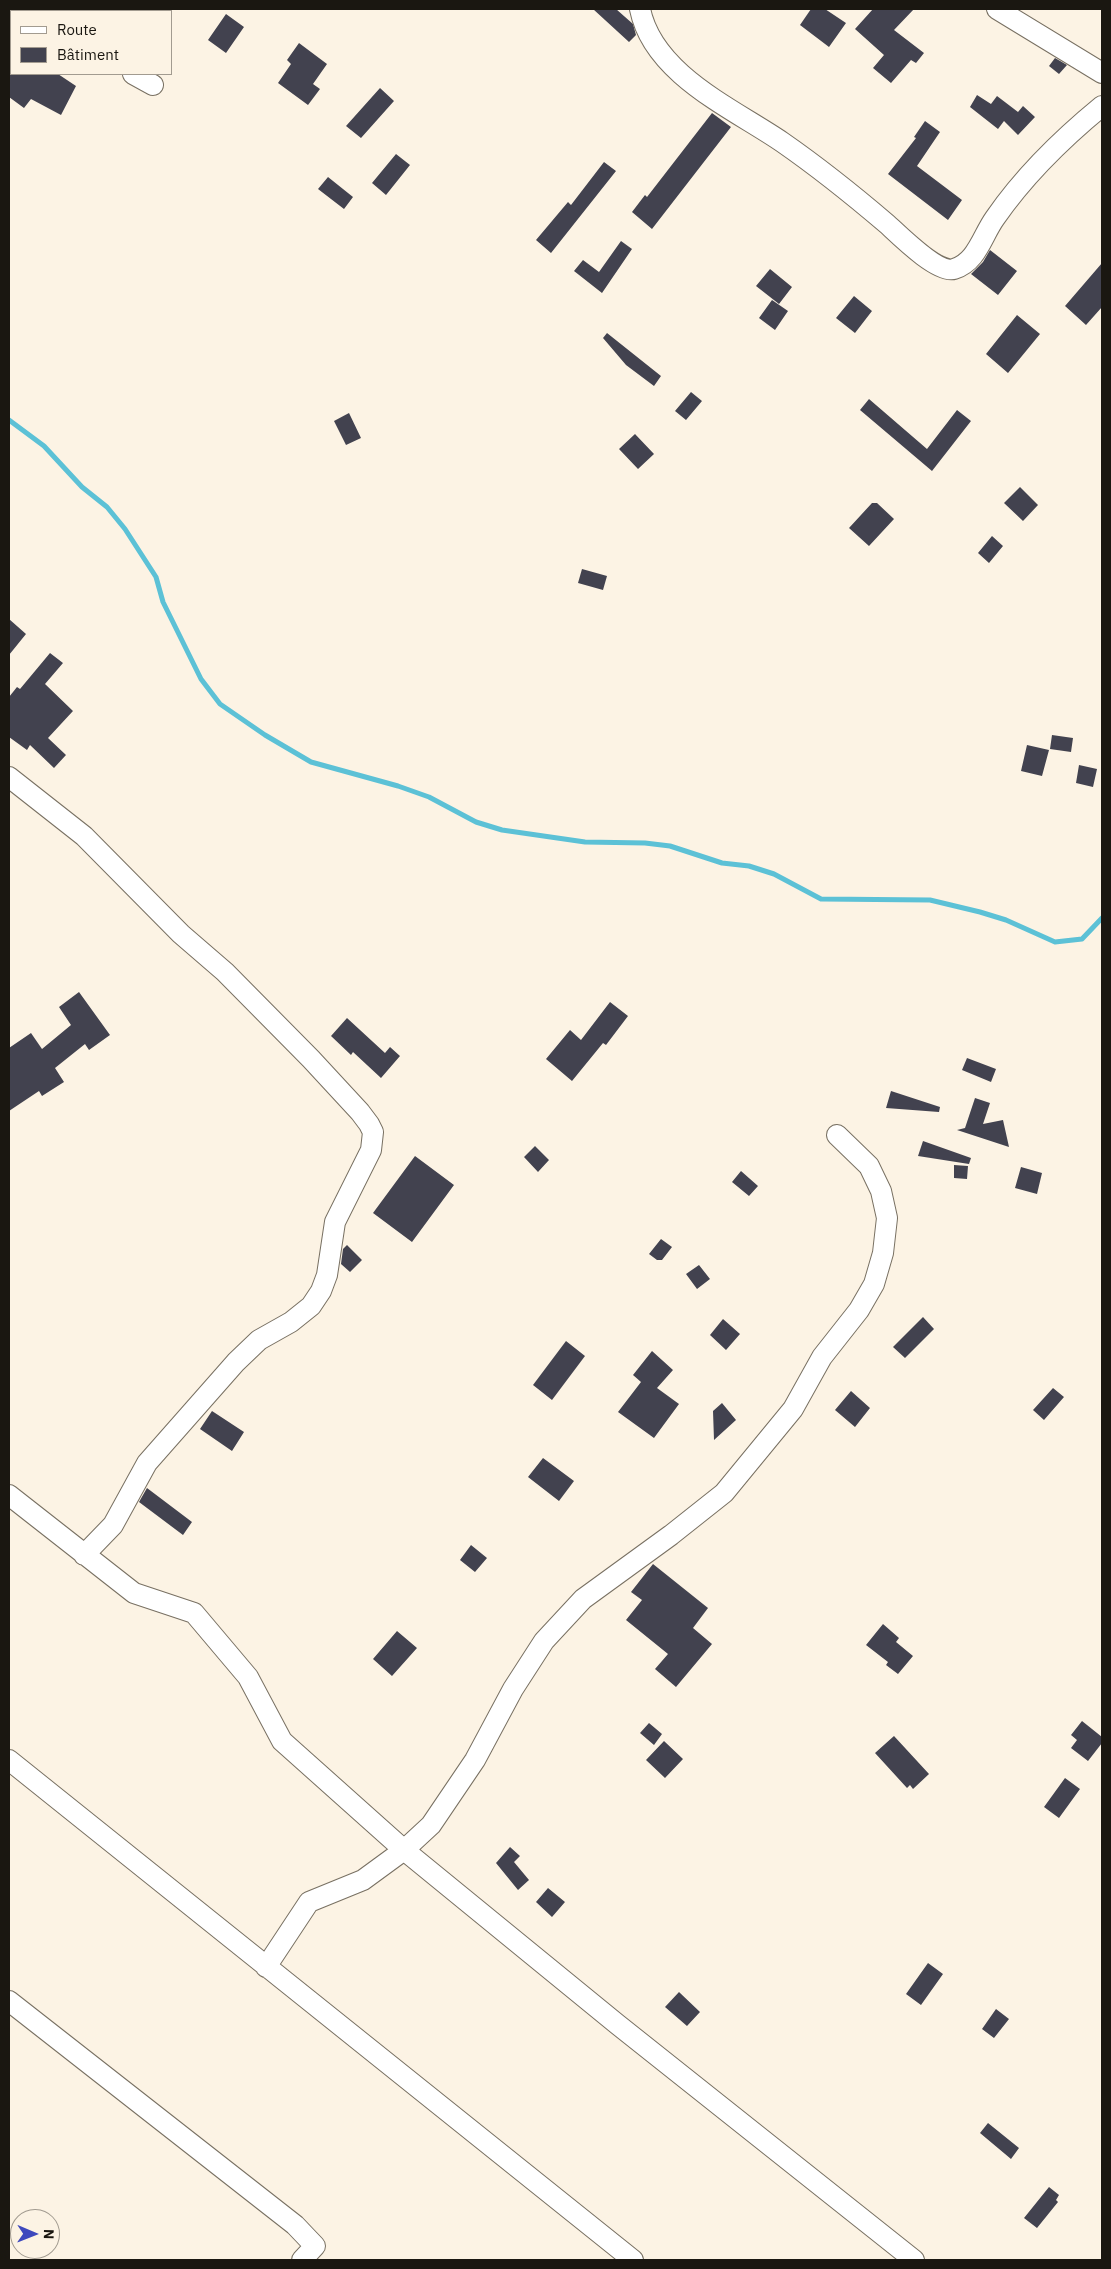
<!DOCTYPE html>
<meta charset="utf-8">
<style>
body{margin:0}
#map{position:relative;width:1111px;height:2269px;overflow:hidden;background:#fcf3e4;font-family:"IBM Plex Sans",sans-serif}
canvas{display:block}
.frame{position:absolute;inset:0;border:10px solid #1a1711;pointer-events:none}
.legend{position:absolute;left:10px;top:10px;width:162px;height:65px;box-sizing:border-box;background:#fcf3e4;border:1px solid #a29b90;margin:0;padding:6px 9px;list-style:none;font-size:15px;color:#1a1711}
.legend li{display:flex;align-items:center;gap:10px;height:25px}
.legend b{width:25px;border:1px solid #a29b90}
.north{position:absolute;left:10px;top:2209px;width:50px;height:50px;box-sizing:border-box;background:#fcf3e4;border:1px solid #a29b90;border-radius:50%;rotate:91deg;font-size:14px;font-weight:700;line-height:20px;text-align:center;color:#1a1711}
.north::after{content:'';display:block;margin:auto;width:18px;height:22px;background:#3e49bd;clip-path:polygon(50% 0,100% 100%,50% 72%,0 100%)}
</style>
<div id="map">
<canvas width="1111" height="2269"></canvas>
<div class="frame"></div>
<ul class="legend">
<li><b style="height:6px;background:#fff"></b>Route</li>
<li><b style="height:14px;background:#42424f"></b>Bâtiment</li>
</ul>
<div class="north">N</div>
</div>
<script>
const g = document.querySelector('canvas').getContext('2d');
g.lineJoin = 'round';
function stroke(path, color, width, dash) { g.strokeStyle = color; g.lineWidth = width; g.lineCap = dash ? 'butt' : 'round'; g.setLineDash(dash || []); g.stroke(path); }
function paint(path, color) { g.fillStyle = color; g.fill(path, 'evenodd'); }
stroke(new Path2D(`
 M9,420l35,26 38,41 25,20 18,22 31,48 7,25 38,77 19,25 45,31 46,27 87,24 31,11 47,25 26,8 83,12 60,1 25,3 52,17 27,3 25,8 47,25 109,1 50,12 26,8 49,22 27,-3 20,-21`), '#5cc1d6', 5);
paint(new Path2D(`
 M593,9h23l17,15 3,11 -7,7z
 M811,9h14l21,14 -17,24 -29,-22z
 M873,9h41l-20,21 30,23 -8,10 -5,-3 -20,23 -18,-15 11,-13 -29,-26z
 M226,14l18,13 -18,26 -18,-13z
 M299,43l28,21 -14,20 7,5 -12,16 -30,-22 13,-19 -4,-4z
 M1055,58l12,7 -8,9 -10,-8z
 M9,74h49l18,12 -15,29 -30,-16 -7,9 -15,-11z
 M380,88l14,13 -33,37 -15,-12z
 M977,95l14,9 6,-8 21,16 5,-6 12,11 -17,18 -14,-14 -6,8 -28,-22z
 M712,113l19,14 -79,102 -20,-17 13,-17 2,2z
 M925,121l15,11 -23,34 45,34 -14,20 -60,-46 28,-36 -2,-1z
 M396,154l14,11 -24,30 -14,-12z
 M604,162l12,9 -65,82 -15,-13 32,-38 3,3z
 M328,177l25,20 -9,12 -26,-20z
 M621,241l11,8 -30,44 -28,-22 9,-11 16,12z
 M990,250l27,21 -19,24 -27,-21 12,-12z
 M1102,263v44l-16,18 -21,-19z
 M770,269l22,18 -13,17 -23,-18z
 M854,296l18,15 -17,22 -19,-15z
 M772,300l16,11 -13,19 -16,-12z
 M1017,315l23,19 -32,39 -22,-19z
 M607,333l54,43 -7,10 -28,-21 -23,-27z
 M691,392l11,9 -16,19 -11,-9z
 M869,399l58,50 30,-39 14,11 -39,50 -72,-61z
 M349,413l12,25 -15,7 -12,-24z
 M635,434l19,20 -16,15 -19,-20z
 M1020,487l18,18 -15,16 -19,-18z
 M872,503h5l17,16 -25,27 -20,-18z
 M992,536l11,10 -14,17 -11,-10z
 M582,569l25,7 -4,14 -25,-7z
 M9,619l17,15 -17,21z
 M50,653l13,10 -18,21 28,27 -25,27 18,17 -12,13 -24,-23 -3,5 -18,-13v-40l8,-10 3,2z
 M1052,735l21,3 -2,14 -21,-3z
 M1027,745l22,5 -7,26 -21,-5z
 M1079,765l18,4 -4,18 -17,-4z
 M79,992l31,43 -21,15 -4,-6 -30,24 9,14 -22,14 -3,-5 -30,20v-63l22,-15 11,16 29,-24 -12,-18z
 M610,1002l18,14 -22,29 -3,-2 -31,38 -26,-22 24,-29 11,10z
 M347,1018l38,35 5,-6 10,9 -19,22 -28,-26 -2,3 -20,-19z
 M967,1058l29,11 -5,13 -29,-12z
 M891,1091l49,16 -1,5 -53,-4z
 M975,1098l15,5 -7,21 20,-4 6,27 -52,-17 8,-2z
 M923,1141l48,17 -2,6 -51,-8z
 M535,1146l14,14 -11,12 -14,-15z
 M415,1156l39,29 -42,57 -39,-29z
 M954,1165l14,1 -1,13 -13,-1z
 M1021,1167l21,6 -5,21 -22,-6z
 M741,1171l17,15 -9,10 -17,-14z
 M661,1239l11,8 -10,13h-5l-8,-6z
 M347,1245l15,15 -12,12 -9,-8 2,-15z
 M699,1265l11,14 -13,10 -11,-15z
 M923,1317l11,12 -29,29 -12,-11z
 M723,1319l17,15 -14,16 -16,-15z
 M566,1341l19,15 -33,44 -19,-15z
 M652,1351l21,19 -16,18 22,16 -25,34 -36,-26 23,-30 -8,-7z
 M1053,1388l11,9 -20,23 -11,-10z
 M851,1391l19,17 -15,19 -20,-17z
 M722,1403l14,17 -22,20 -1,-29z
 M212,1411l32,21 -12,19 -32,-22z
 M543,1458l31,23 -15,20 -31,-24z
 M147,1488l45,34 -9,13 -44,-33z
 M471,1545l16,13 -12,14 -15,-12z
 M653,1564l55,44 -15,20 19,16 -36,43 -21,-18 13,-15 -42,-34 16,-20 -11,-8z
 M883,1624l16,14 -3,4 17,14 -15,18 -12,-9 2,-3 -22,-17z
 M397,1631l20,17 -25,28 -19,-17z
 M1082,1721l20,16v6l-14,18 -17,-13 6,-8 -6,-5z
 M649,1723l13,11 -8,11 -14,-12z
 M894,1736l35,38 -16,15 -3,-4 -3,3 -32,-35z
 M664,1741l19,18 -18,19 -19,-18z
 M1065,1778l15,11 -21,29 -15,-11z
 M510,1847l10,9 -6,6 15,18 -11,10 -22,-27z
 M548,1888l17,14 -13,15 -16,-15z
 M928,1963l15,11 -22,31 -15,-11z
 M679,1992l21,20 -13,14 -22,-19z
 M996,2009l13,10 -15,19 -12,-9z
 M988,2123l31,25 -8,11 -31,-26z
 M1049,2187l10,8 -3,5 2,2 -21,26 -13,-10z`), '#42424f');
const minor = new Path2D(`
 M640,9c13,65 92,99 142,133 36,25 71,53 105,82 12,11 51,50 67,45 23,-7 28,-33 41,-51 29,-42 68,-80 107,-112
 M997,9l105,64
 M9,22l2,1
 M133,74l20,11
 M9,777l75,59 97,98 44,38 86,87 49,53 9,12 4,8 -2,18 -36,72 -8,53 -6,16 -10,15 -20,16 -32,18 -23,22 -89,101 -34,62 -29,30
 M9,1495l125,98 60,20 54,64 34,64 122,109 213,174 297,236
 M9,1760l624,500
 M266,1967l43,-65 54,-22 41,-30 27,-25 44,-65 38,-71 31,-48 39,-42 88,-64 53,-42 69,-84 29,-52 37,-47 15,-26 9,-31 4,-35 -6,-27 -12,-25 -32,-31
 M9,2001l286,224 20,21 -13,14`);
stroke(minor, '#787062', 22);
stroke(minor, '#fff', 20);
</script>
